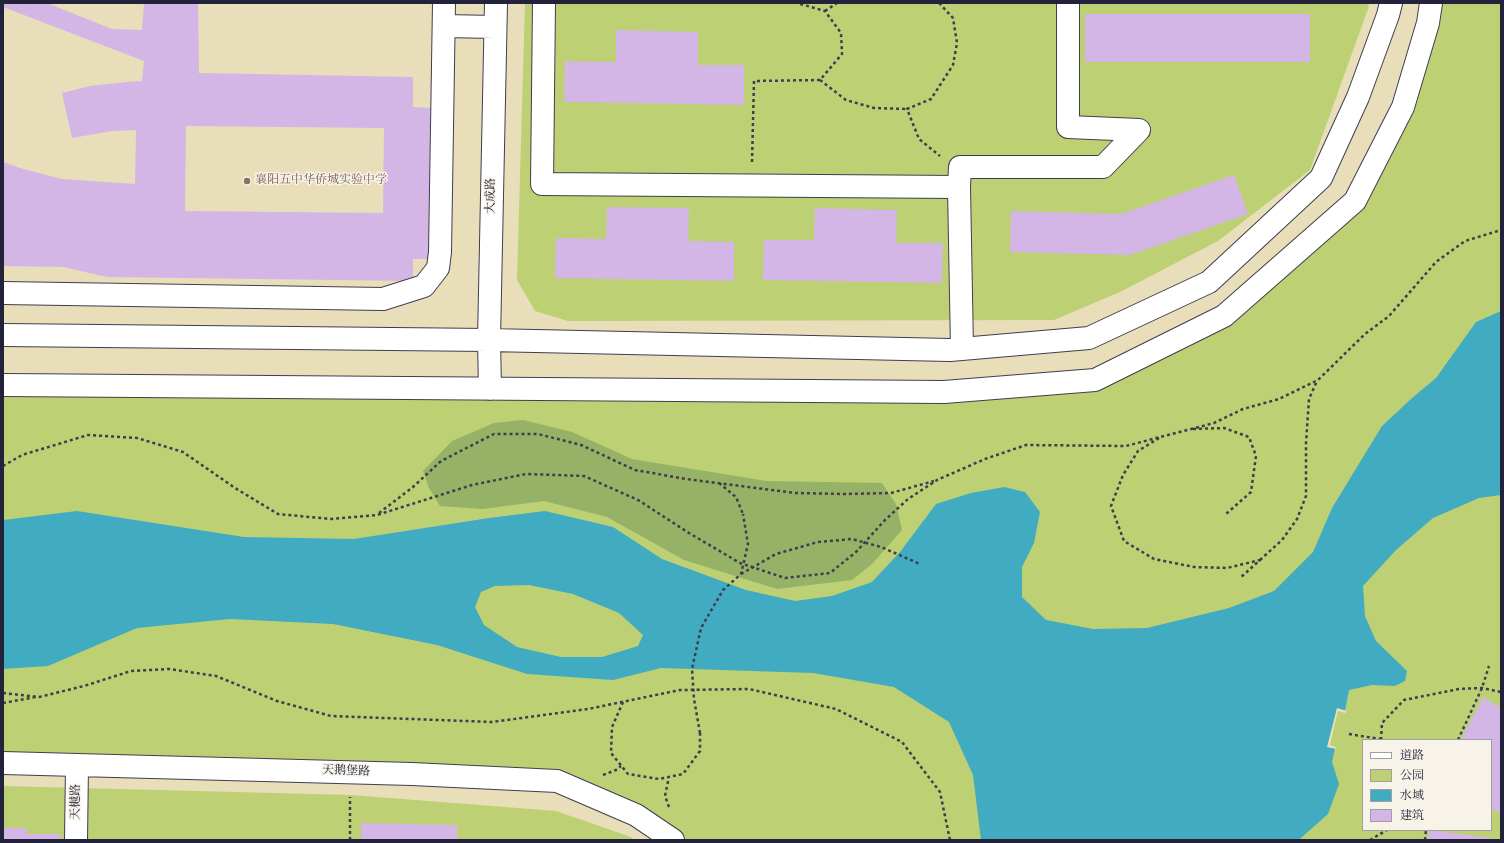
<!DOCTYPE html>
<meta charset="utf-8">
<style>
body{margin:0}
#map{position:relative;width:1504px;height:843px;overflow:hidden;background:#e8deb9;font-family:"Sorts Mill Goudy","Noto Serif SC",serif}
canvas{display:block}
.frame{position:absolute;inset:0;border:4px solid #22223b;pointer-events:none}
.legend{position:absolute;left:1362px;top:739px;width:130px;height:92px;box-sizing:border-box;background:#f7f3e8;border:1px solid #a29fa3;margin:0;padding:5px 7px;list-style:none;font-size:12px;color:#22223b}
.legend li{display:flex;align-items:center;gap:8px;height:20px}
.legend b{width:20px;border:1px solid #a29fa3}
</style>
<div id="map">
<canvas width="1504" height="843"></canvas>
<div class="frame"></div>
<ul class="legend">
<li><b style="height:5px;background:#fff"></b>道路</li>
<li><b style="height:11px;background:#bdd074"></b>公园</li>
<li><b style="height:11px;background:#41abc1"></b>水域</li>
<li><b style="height:11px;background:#d3b6e5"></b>建筑</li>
</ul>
</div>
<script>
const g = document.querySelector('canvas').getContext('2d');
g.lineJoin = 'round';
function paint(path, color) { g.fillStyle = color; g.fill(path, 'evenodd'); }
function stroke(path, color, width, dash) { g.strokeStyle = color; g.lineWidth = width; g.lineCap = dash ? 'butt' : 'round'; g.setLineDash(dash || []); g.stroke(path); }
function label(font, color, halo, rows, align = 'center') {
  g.font = font + ' "Sorts Mill Goudy","Noto Serif SC",serif'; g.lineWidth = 3; g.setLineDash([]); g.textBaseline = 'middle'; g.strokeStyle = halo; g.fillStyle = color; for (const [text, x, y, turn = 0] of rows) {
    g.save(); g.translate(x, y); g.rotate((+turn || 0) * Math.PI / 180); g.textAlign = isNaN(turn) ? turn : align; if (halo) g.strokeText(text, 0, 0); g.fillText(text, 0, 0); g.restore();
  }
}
paint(new Path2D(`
 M525,3h844l-1,6 -58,161 -92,71 -98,51 -66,28 -486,1 -33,-10 -18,-31z
 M1431,3h70v837h-828l-116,-59 -554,-18v-378l941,7 151,-12 129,-64 131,-115zM1363,740h128v90h-128z
 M3,786l348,9 205,16 75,26 3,3h-631z`), '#bdd074');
paint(new Path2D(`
 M523,420l49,12 60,27 134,22 116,2 14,21 6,26 -30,34 -20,16 -75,9 -93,-29 -77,-43 -63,-16 -61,8 -43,-3 -11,-18 -6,-17 29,-30 42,-18z`), '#96b266');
paint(new Path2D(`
 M1501,311v184l-22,3 -46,20 -37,32 -33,36 2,30 11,25 31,30 -2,10 -10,5 -23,-1 -23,5 -4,21 -8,-2 -9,38 7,1 -3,14 7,22 -11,30 -27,24 -1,2h-319l-8,-65 -24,-53 -55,-35 -81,-14 -152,-5 -48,12 -86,-6 -90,-29 -104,-21 -103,-5 -93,9 -89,38 -45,3v-149l74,-9 167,26 110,2 135,-21 56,-7 68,16 49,32 84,31 49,11 37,-5 40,-14 28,-30 36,-48 35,-11 33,-6 21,5 15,20 -6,31 -12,24v30l24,23 47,9 54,-1 82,-20 45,-17 39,-39 19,-44 50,-82 29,-27 25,-21 40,-56zM529,585l44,9 46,19 24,22 -5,11 -36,11h-41l-44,-10 -33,-22 -9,-18 6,-15 14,-6z`), '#41abc1');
paint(new Path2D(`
 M1337,708l10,3 -2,2 -7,-2 -8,34 6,2v2l-9,-2z`), '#e8deb9');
paint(new Path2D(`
 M3,3h44l65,26 30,1 2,-27h54l1,70 214,4v30l21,1 -1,151h-20v22l-306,-4 -44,-10 -60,-1v-104l20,7 39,10 73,5 1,-54 -24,1 -40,7 -10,-45 28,-7 37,-4 15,-1 2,-20 -141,-54zM186,126l198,2 -1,85 -198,-2z
 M1085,14h225v48h-225z
 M616,30l82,2v33h46v40l-180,-3 1,-41 51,1z
 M1234,175l14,39 -118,41 -120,-3 1,-41 110,3z
 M607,207l82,1 -1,33 46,1v39l-179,-3 1,-40 50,1z
 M815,208l82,2 -1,33h47l-1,40 -179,-3 1,-40h50z
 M1483,697l18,11v106l-10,-6v-68h-30z
 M361,823l96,2v15h-96z
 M3,828h24l-1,6h35v6h-58z
 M1429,830l68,9v1h-69z`), '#d3b6e5');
const minor = new Path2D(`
 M544,3l-2,181 417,3 3,162
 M444,26l51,1
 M959,187l1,-20h143l36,-37 -71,-3v-124
 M3,293l380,6 41,-13 14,-18 2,-16 4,-249
 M3,335l486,5 461,10 139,-12 120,-56 112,-104 37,-81 30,-82 3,-12
 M3,385l941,7 151,-12 129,-64 131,-115 48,-94 25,-84 3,-20
 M490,389l-1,-49 7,-337
 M3,763l409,11 145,7 79,34 37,25
 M76,840l1,-75`);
stroke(minor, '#403e4e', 24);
stroke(new Path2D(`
 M939,3l14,15 4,25 -4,22 -22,34 -24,10 12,30 21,17
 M825,11l12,-8
 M820,80l26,20 28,8 33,1
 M752,162l2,-81 66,-1 22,-26 -1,-21 -16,-22 -28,-8
 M1193,429l31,-1 25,9 7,19 -5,36 -25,22
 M1159,438l-21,13 -15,24 -12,31 13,35 30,18 40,8 33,1 33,-8 -20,18
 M3,466l19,-11 66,-20 49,3 46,14 52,36 43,26 53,5 46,-4 95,-30 54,-11 58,2 54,24 51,33 51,30 45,15 45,-5 26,-21 29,-32 23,-21 29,-19 48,-21 41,-14 100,1 88,-23 29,-14 36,-10 39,-19 47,-46 24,-18 47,-54 29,-21 36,-11
 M719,483l17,14 7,17
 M379,513l34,-26 28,-26 53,-27h44l43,11 54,25 51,9 109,14 50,1 46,-1 43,-12
 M1260,560l22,-20 15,-21 9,-23v-53l3,-44 8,-18
 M3,693l36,4 45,-11 47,-15 38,-2 47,7 61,25 54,15 161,6 96,-13 92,-19 69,-1 87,20 66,33 38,50 10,48
 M623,702l-11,25 -1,26 17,21 31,5 24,-5 17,-23v-18
 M3,703l33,-6
 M1349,734l31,5
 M1381,740l1,-17 22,-23 55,-11 23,-1 19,4
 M1458,740l24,-52 7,-22
 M603,775l13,-5 5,-4
 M669,807l-4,-11 4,-19
 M350,840v-43
 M1370,840l17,-10
 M1425,840l1,-10`), '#403e4e', 2.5, [3, 3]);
stroke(minor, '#fff', 22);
stroke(new Path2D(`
 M741,574l35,-20 42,-12 34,-3 29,8 39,17
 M700,733l-6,-34 -2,-30 9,-41 22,-38 18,-16 7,-30 -5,-30`), '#403e4e', 2.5, [3, 3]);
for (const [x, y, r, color] of [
 [247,181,4,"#8d6e63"]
]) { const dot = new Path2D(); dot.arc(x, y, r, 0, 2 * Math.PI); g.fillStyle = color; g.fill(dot); stroke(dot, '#f7f3e8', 1.5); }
label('12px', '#785e54', '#f7f3e8', [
 ["襄阳五中华侨城实验中学",255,181]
], 'left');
label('12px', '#22223b', '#f7f3e8', [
 ["大成路",492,196,-89],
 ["天鹅堡路",346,772,2],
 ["天樾路",77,802,-89]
]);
</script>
